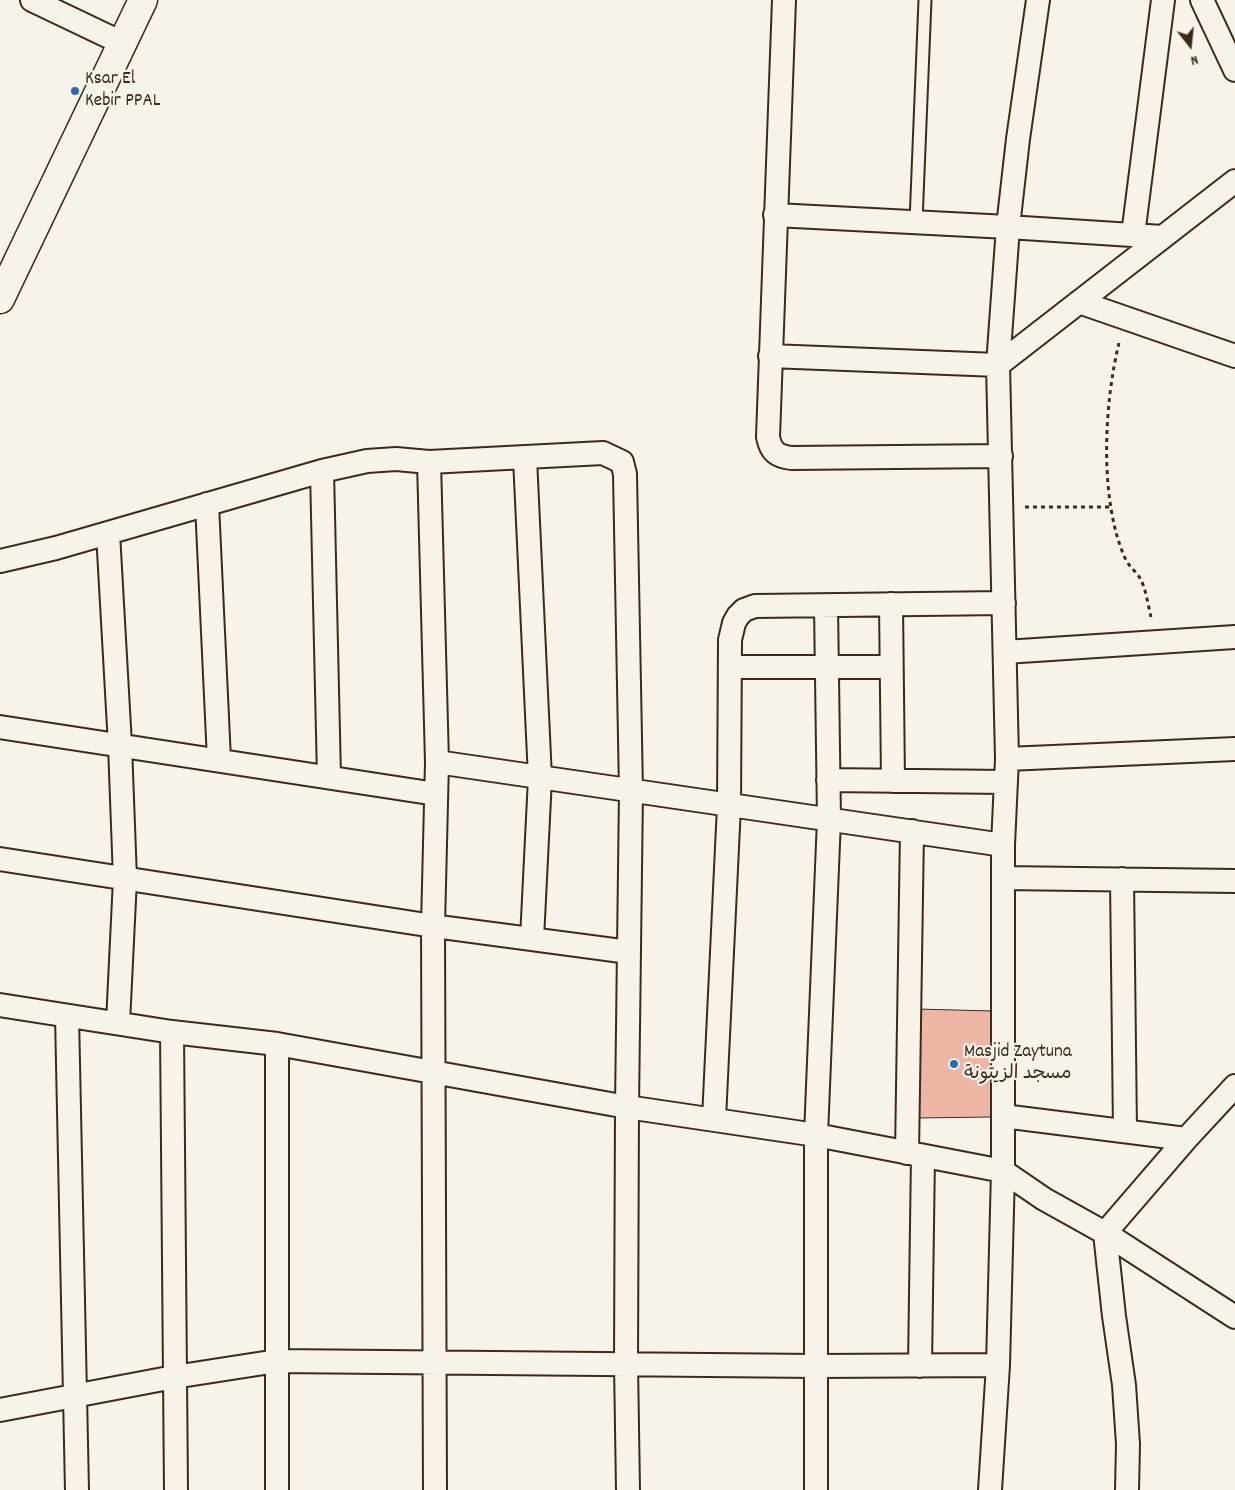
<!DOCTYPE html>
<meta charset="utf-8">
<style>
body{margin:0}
#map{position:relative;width:1235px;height:1490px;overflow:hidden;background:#f7f3e8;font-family:Dekko,sans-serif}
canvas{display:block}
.north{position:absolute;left:1165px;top:20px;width:50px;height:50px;-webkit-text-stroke:4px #f7f3e8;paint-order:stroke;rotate:164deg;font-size:14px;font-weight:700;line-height:20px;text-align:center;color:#3b2a1e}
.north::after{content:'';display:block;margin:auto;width:18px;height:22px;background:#3b2a1e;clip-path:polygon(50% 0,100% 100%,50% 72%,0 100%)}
</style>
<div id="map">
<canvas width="1235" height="1490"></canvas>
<div class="north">N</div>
</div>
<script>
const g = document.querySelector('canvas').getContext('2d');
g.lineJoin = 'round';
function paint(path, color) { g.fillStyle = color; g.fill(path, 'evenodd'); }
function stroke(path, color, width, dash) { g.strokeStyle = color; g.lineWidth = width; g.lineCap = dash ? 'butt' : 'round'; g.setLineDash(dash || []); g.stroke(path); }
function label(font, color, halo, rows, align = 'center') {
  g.font = font + ' Dekko,"Playpen Sans Arabic",sans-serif'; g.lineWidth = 4.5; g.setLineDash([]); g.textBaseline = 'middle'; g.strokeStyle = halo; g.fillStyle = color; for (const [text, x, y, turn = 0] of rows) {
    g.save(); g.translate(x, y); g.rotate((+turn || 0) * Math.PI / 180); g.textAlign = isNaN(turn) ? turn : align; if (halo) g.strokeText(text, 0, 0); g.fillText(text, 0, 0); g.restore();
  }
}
const building = new Path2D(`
 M916,1009l78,2 -3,106 -74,1z`);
paint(building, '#edb5a4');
stroke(building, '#3b2a1e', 1);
const service = new Path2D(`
 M916,222l9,-222`);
const minor = new Path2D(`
 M32,0l90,43
 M784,0l-16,437c3,15 9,19 23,21l210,-2
 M1202,0l33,70
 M775,215l233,12 155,10
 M1133,235l30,-235
 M1079,302l156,54
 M770,356l228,9 237,-184
 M525,458l15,320 -8,161
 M429,462l174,-9 19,9 3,12 6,317 -4,316 -1,257 2,126
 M322,471l7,306
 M207,504l12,256
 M108,533l12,212 5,134 -7,144
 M0,561l56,-13 266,-77 45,-10 29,-2 33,3 8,300 -4,164 2,564
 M891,604l2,177
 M1005,652l230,-15
 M730,667h161
 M0,727l436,67
 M1007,759l228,-10
 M437,762l566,83
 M828,780l178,2
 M0,859l433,67 196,26
 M1003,878l232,3
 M1122,879l3,252
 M0,1005l172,27 105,12 350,63 189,28 187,36 41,28 61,34 130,84
 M67,1016l10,474
 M172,1032l4,458
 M1003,1116l183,23
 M714,1119l15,-313 1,-166 4,-17 4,-7 6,-6 11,-4 249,-3
 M907,1153l5,-322
 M920,1366l3,-210
 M0,1410l174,-33 103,-16 539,5 182,-1
 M277,1490v-446
 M816,1490v-355l13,-316 -3,-213
 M990,1490l8,-125 5,-194v-326l4,-86 -9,-394 10,-138 10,-88 20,-139
 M1127,1490l1,-46 -4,-59 -10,-69 -9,-83 81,-94 49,-53`);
const tertiary = new Path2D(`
 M0,299l143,-299`);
stroke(service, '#3b2a1e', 15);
stroke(minor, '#3b2a1e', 26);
stroke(tertiary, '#3b2a1e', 31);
stroke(new Path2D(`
 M1119,343c-15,61 -20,157 6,215 4,9 12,14 16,22 5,10 7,25 10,37
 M1025,507h85`), '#3b2a1e', 3, [4, 4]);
stroke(service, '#f7f3e8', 11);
stroke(minor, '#f7f3e8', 22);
stroke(tertiary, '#f7f3e8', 28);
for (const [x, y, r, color] of [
 [75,91,5,"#1f6fb2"],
 [954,1064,5,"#1f6fb2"]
]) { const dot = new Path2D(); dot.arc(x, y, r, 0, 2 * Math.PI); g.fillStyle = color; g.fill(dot); stroke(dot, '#f7f3e8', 2); }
label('19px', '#3b2a1e', '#f7f3e8', [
 ["Ksar El",85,80],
 ["Kebir PPAL",85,102],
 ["Masjid Zaytuna",964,1053],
 ["مسجد الزيتونة",964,1075]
], 'left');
</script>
